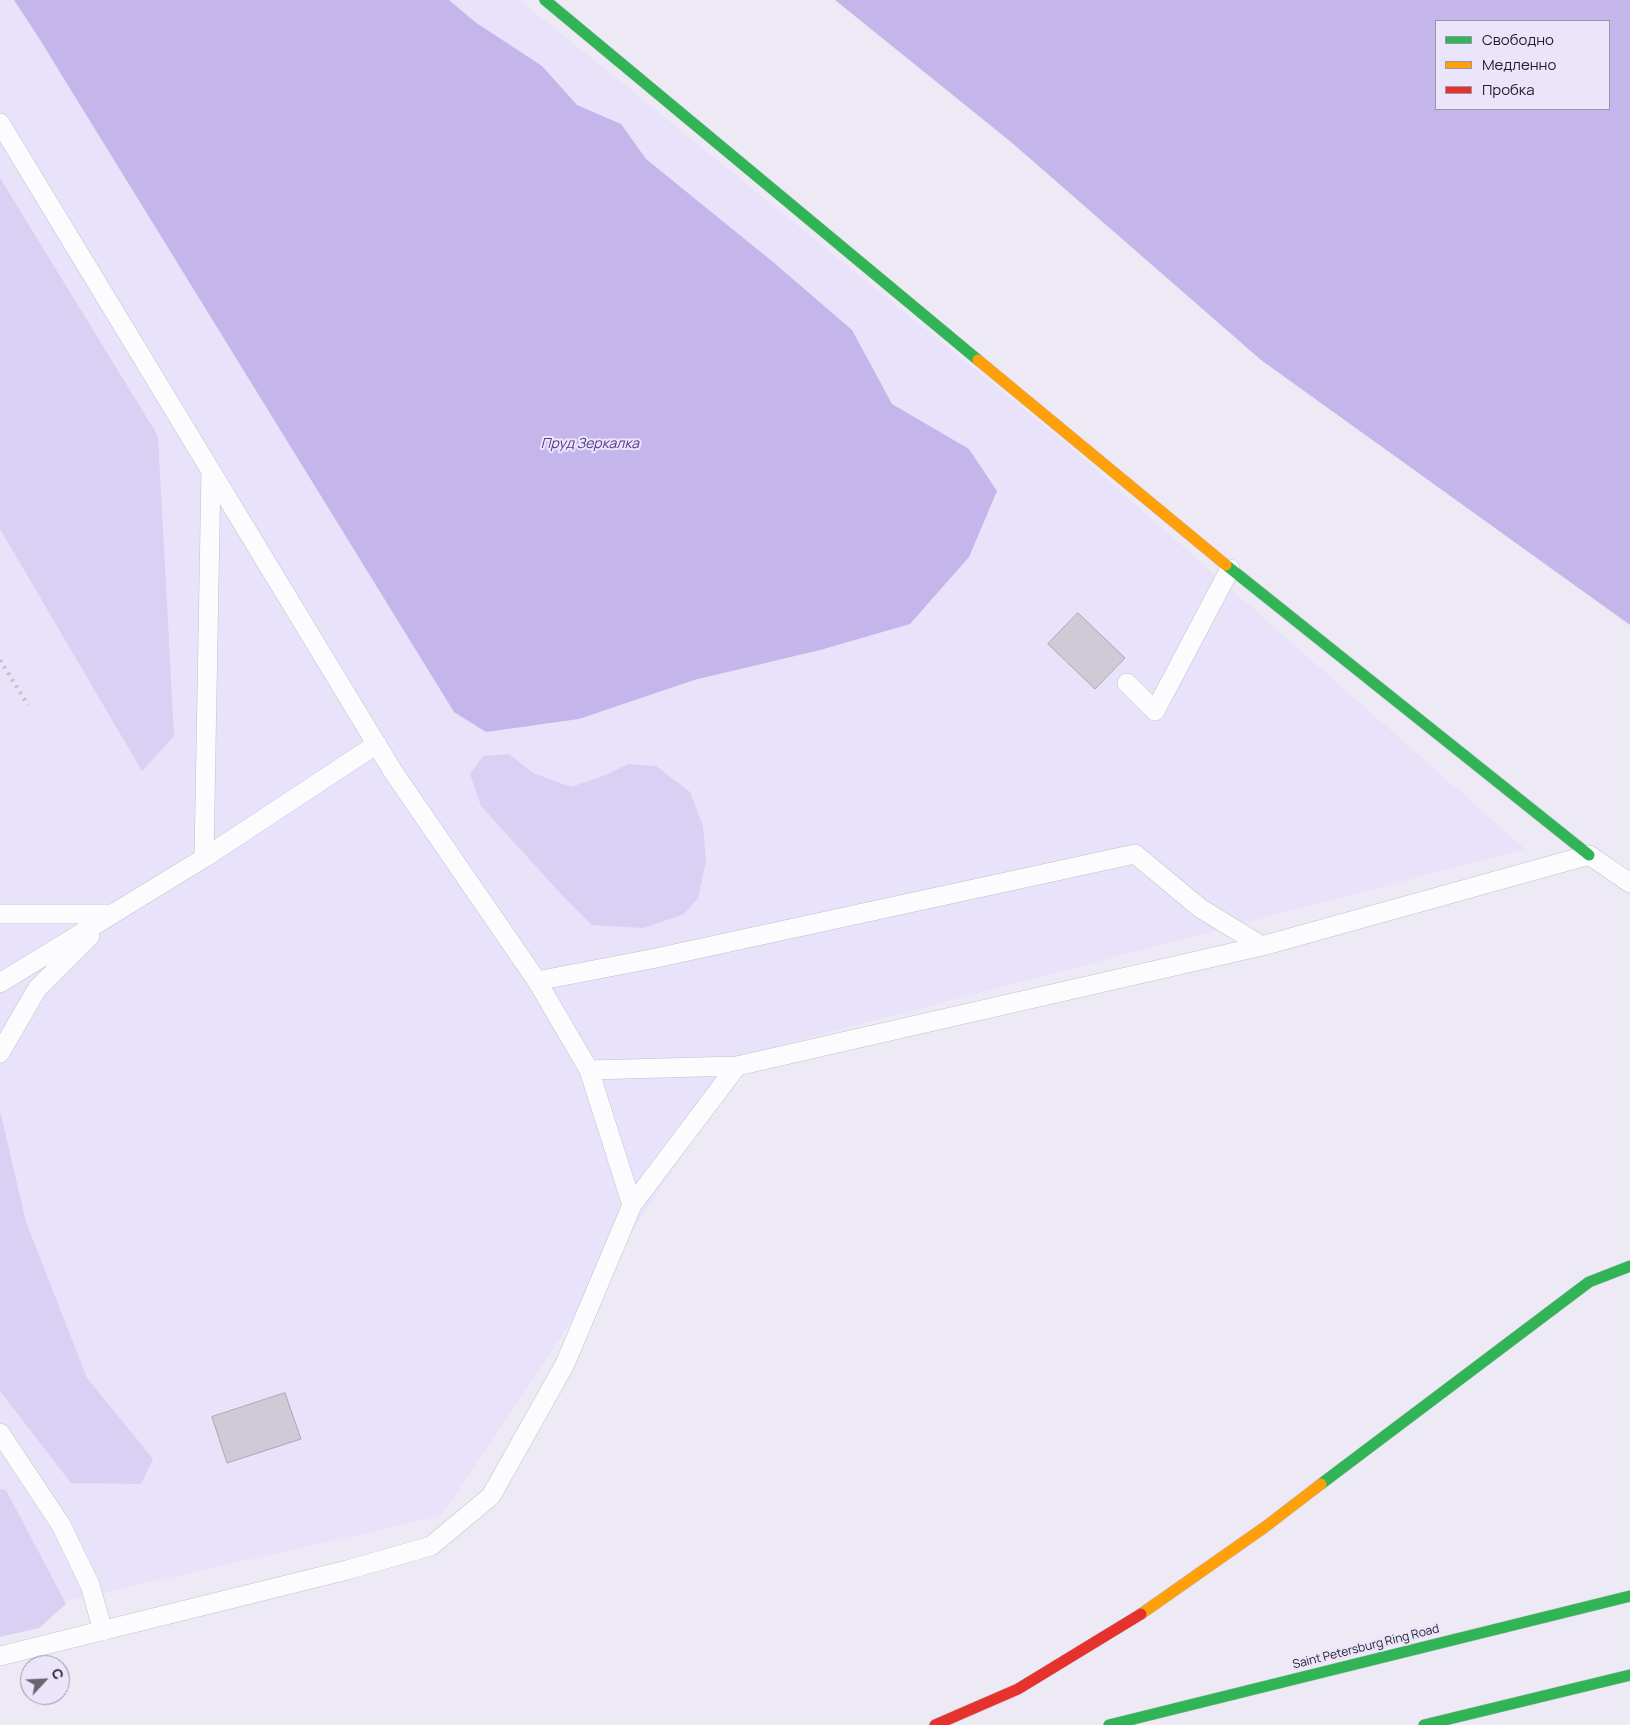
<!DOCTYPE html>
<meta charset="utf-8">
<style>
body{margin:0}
#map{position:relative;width:1630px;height:1725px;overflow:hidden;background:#edeaf6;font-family:Manrope,sans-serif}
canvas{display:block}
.legend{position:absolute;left:1435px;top:20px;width:175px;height:90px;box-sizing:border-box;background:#eae5fb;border:1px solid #9a95a7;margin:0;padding:6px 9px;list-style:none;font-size:15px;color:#211d2a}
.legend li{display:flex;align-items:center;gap:10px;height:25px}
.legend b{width:25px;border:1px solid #9a95a7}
.north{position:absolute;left:20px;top:1655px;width:50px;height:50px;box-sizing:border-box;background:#eae5fb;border:1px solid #9a95a7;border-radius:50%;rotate:65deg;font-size:14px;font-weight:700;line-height:20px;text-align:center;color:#211d2a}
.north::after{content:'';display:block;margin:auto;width:18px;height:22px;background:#686571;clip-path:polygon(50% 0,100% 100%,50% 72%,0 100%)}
</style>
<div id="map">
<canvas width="1630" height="1725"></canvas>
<ul class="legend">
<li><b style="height:6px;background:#30b455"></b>Свободно</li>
<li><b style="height:6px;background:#ff9f0a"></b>Медленно</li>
<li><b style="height:6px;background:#e5322d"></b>Пробка</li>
</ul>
<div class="north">С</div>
</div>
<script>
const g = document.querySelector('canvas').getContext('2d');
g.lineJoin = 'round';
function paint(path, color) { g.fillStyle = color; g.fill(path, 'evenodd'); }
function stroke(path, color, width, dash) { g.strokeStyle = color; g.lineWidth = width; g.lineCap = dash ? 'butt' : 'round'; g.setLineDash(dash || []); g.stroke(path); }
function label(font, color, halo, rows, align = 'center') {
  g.font = font + ' Manrope,sans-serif'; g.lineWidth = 4; g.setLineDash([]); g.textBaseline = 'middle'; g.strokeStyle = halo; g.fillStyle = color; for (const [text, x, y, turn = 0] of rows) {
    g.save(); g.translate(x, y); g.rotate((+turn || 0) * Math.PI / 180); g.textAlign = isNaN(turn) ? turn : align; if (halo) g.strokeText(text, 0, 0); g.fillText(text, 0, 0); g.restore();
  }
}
paint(new Path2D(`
 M0,0h520l548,445 457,404 -774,204 -310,463 -441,100z`), '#e8e2fa');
paint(new Path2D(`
 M0,178l158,258 16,300 -32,35 -142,-242z
 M509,754l24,19 38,14 35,-12 22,-11 28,2 34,26 13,34 3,35 -8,37 -14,16 -40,14 -52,-3 -31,-31 -80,-88 -11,-32 13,-18z
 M0,1111l26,111 61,156 66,81 -12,25 -70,-1 -71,-92z
 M0,1489l6,1 60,114 -27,24 -39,9z`), '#dad0f4');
paint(new Path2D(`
 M14,0h435l26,22 67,44 35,39 44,19 25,35 127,103 79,68 40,74 77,45 28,42 -28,66 -59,67 -90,26 -126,30 -115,39 -93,13 -32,-20 -417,-677z
 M835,0h795v625l-369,-265 -250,-218zM1436,21h173v88h-173z`), '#c4b6ea');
const building = new Path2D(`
 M1078,613l47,45 -30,31 -47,-45z
 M285,1393l16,46 -74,24 -15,-46z`);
paint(building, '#cecbd7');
stroke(building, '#aba8b3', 1);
const lane = new Path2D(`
 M0,123l394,650 143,208 52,89 148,-4
 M1127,683l28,28 75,-142
 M204,858l7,-387
 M0,914h111
 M537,981l119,-23 479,-104 65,54 62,38
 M0,983l204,-125 173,-114
 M0,1053l37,-64 53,-53
 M589,1070l43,135
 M0,1433l61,92 29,60 13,46
 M0,1656l347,-86 84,-24 60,-50 74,-132 67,-159 105,-139 525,-120 327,-91 41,28`);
const fast = new Path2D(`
 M545,0l433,360
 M1226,565l363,290
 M1321,1484l268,-202 41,-16
 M1109,1725l521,-129
 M1424,1725l206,-50`);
const slow = new Path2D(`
 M978,360l248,205
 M1141,1614l124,-87 56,-43`);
const jam = new Path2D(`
 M935,1725l83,-36 123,-75`);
stroke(lane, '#c3c0cb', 20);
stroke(fast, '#c3c0cb', 12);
stroke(slow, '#c3c0cb', 12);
stroke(jam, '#c3c0cb', 12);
stroke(lane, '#fcfcfe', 19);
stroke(fast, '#30b455', 11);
stroke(slow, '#ff9f0a', 11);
stroke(jam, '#e5322d', 11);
stroke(new Path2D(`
 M0,660l28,45`), '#c3c2c6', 4, [2.5, 5]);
label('12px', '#211d2a', '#eae5fb', [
 ["Saint Petersburg Ring Road",1366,1647,-14]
]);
label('italic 14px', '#56388a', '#eae5fb', [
 ["Пруд Зеркалка",590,444]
]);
</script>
